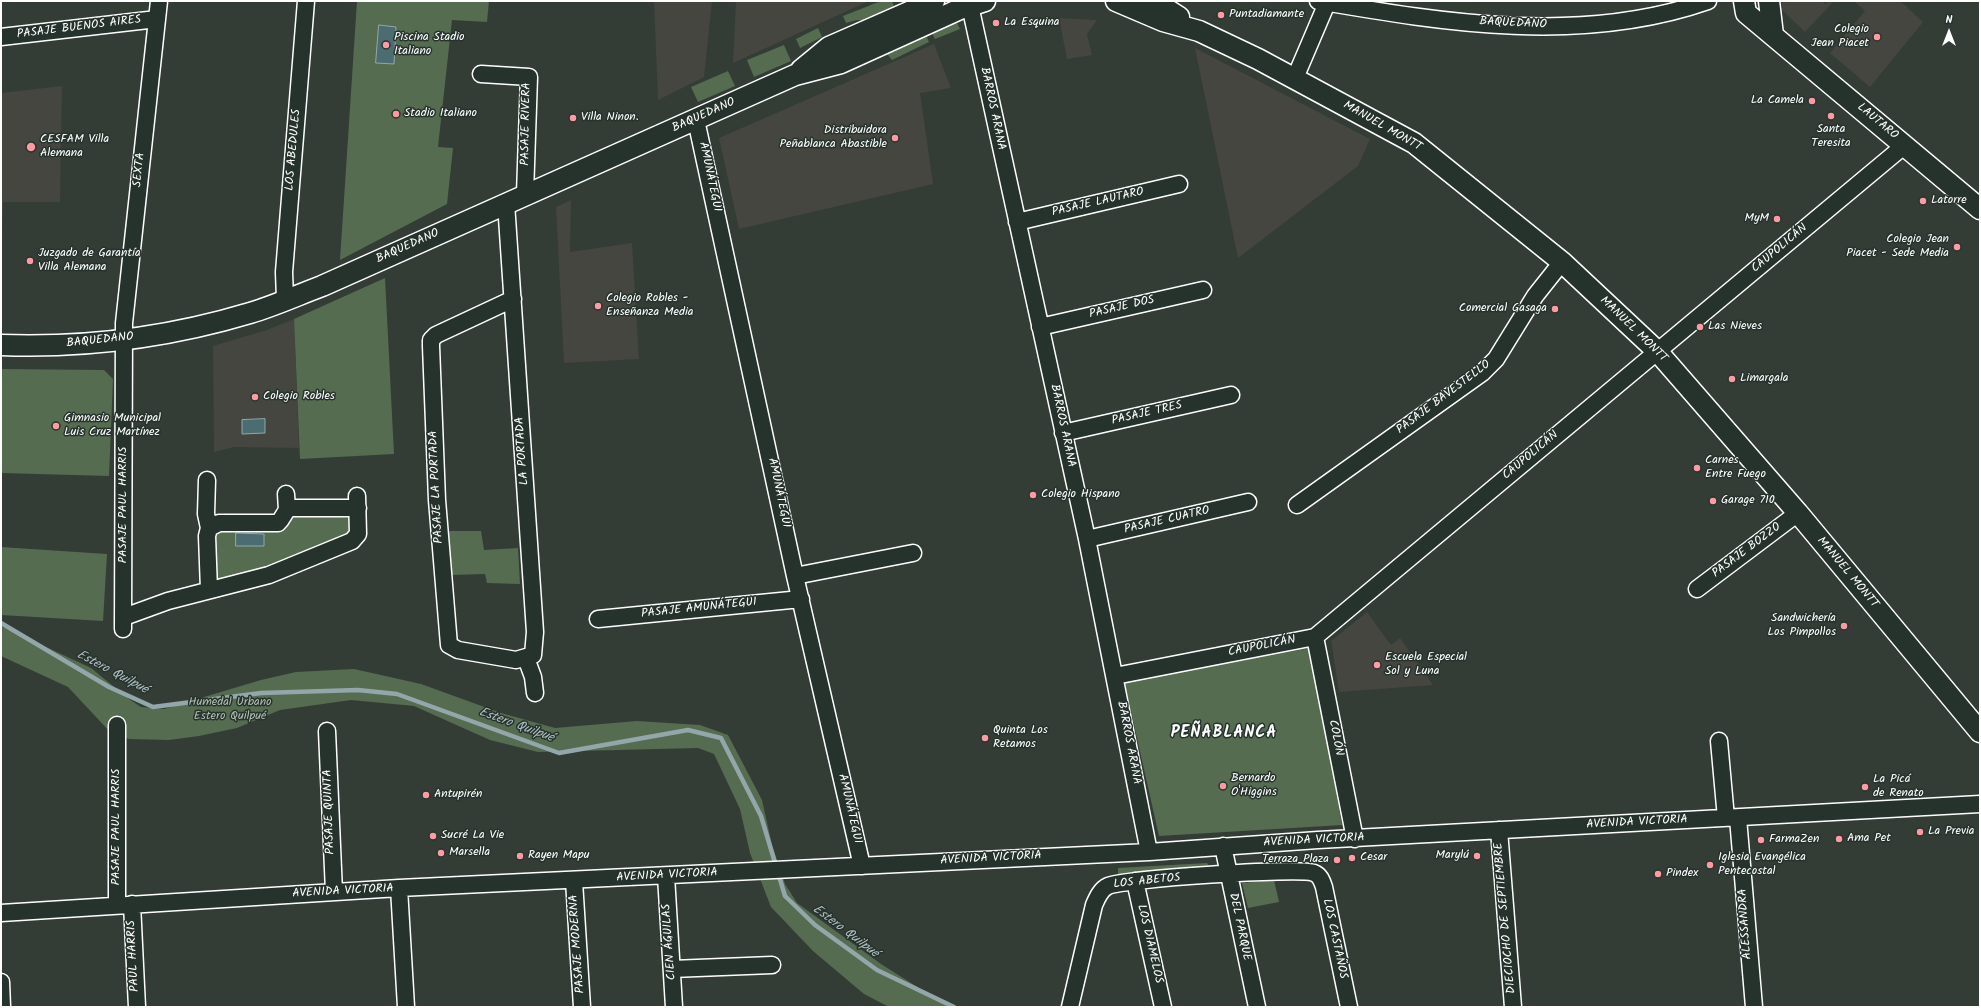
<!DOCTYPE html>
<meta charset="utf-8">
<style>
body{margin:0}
#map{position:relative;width:1981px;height:1008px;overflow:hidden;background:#343c36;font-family:Kalam,sans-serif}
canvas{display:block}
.frame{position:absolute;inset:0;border:2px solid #fff;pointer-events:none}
.north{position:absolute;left:1929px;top:12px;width:40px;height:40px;-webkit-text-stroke:3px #26332d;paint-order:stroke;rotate:0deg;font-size:11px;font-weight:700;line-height:16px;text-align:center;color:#fff}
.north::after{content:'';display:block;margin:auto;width:14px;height:18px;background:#fff;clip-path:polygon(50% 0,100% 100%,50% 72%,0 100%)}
</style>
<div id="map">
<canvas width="1981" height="1008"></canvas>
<div class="frame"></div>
<div class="north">N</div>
</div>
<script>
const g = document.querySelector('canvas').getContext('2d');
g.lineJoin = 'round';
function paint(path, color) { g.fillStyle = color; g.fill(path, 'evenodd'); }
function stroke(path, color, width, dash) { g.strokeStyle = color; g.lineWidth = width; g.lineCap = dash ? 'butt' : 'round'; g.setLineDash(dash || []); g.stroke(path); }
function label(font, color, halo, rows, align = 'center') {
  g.font = font + ' Kalam,sans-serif'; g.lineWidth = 3; g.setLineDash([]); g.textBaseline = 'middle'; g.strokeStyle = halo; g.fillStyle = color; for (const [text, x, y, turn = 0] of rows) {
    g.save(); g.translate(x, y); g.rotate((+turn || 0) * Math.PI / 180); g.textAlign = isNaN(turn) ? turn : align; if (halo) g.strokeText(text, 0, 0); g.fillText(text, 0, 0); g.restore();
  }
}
paint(new Path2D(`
 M654,1h58l-8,76 -46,23z
 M736,1h133l-136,62z
 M1782,1h40l3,3 3,-3h6l-29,31 -23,-22z
 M1854,1h46l23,21 -53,65 -40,-34 35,-42z
 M1059,18l38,2 -10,14 5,21 -25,4z
 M934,44l17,44 -31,5 13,91 -194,45 -20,-91z
 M1195,48l175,91 -12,27 -120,92z
 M62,86l-2,116h-57l-2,95v-204z
 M571,200l-1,52 62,-9 7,116 -75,4 -8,-156z
 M294,319l5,129 -65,-1 -20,5 -1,-106 54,-16z
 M1367,612l24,33 9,-7 33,47 -94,7 -8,-51z`), '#454640');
paint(new Path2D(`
 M357,1h132l-2,21 -35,-2 -14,127 15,1 -6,56 -107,56z
 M881,1h11l3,9 -27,11 -11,-1 -11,3 -3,-7z
 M955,19l5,10 -25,10 -6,-11z
 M818,28l4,9 -22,11 -4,-9z
 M924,31l5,11 -37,18 -8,-10z
 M784,45l7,16 -37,16 -7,-17z
 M728,71l7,15 -37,16 -7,-15z
 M385,278l9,176 -94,5 -6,-140z
 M1,369l103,1 9,9 -4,97 -108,-3z
 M346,513l6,4v16l-78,36 -60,12v-50l75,-15z
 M448,531h33l3,19 34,-2 2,36 -33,-1 -2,-9 -34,1z
 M1,547l106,7 -4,67 -102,-6z
 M1,626l90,42 38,31 12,8 23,2 97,-29 35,-8 58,-3 67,15 80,29 54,15 82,-7 63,4 28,10 34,65 10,45 13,39 12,19 84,61 68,43h-60l-25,-13 -51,-43 -42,-44 -21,-54 -10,-44 -26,-55 -16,-6 -160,4 -48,-12 -76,-34 -63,-6 -71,10 -43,18 -38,8 -30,4 -40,-1 -18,-6 -43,-46 -67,-31z
 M1311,648l31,177 -183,11 -35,-156z
 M1207,863l4,6 -93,6v-7z
 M1274,880l5,22 -31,6 -6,-25z`), '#556c51');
const water = new Path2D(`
 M379,25l17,2 -2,37 -18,-1z
 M265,419v14l-23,1v-14z
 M236,533l28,1v12h-28z`);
paint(water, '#4b6d72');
stroke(water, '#93a7aa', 1);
stroke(new Path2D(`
 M1,623l108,64 44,20 108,-14 97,-3 39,4 162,59 129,-23 33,8 40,78 24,80 30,29 62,45 77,37`), '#93a7aa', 4.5);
const minor = new Path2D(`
 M969,1l118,538 62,313
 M1318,1c128,22 264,44 390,0
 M1,37l156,-18
 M481,74l48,3 -4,117
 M1295,78l32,-75
 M696,120l99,456 67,290
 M506,203c10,143 19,286 29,429l-2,23 -17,5 -58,-10 -9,-5 -12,-145 -6,-154v-6l5,-5 77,-36
 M1017,222l162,-38
 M285,299l-1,-27 22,-271
 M1040,327l163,-37
 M1063,433l168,-38
 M207,480l-1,34 3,14 -2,8 2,54
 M286,494l1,16
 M1297,505l185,-132 14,-14 39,-63 27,-34
 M209,528l10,-5h59c6,-5 6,-13 13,-15h67
 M1087,539l161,-37
 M795,576l118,-23
 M1697,589l101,-76
 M124,617l44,-16 101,-26 83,-34 6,-7 -1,-38
 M598,619l203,-20
 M123,629l1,-306 35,-322
 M1315,637l40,202
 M526,658l7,19 2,16
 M1115,676l200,-39 590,-492
 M327,731l7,161
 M1719,741l7,77
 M1738,818l16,189
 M1499,830l14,177
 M1223,846l34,161
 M666,876l8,131
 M574,881l8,126
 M1135,881l28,126
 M399,888l7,119
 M132,904l5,103
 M117,905v-180
 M1,913l398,-25 750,-36 169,-12 662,-36
 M672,969l100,-4
 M1,982l1,25
 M1070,1007l24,-102c3,-7 7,-16 14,-19 15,-7 191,-19 206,-13 6,2 8,8 10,14l25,120`);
const major = new Path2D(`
 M1116,1l47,20 36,10 59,28 156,84 148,119 95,89 141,162 182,219
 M1154,1l25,16
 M1744,1l2,12 234,196
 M1769,1l4,34
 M801,70l28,-23 105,-46
 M1,345c84,3 169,-8 249,-32 24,-7 48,-18 72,-27l473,-211 46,-12 119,-54 25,-8`);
stroke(minor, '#fff', 19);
stroke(major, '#fff', 23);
stroke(minor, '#26332d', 16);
stroke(major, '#26332d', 20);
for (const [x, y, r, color] of [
 [1221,15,4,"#ff9aa2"],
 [996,23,4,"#ff9aa2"],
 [1877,37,4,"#ff9aa2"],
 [386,45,4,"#ff9aa2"],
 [1812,101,4,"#ff9aa2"],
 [396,114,4,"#ff9aa2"],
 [1831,116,4,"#ff9aa2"],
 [573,118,4,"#ff9aa2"],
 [895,138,4,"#ff9aa2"],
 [31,147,5,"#ff9aa2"],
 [1923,201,4,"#ff9aa2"],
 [1777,219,4,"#ff9aa2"],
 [1957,247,4,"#ff9aa2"],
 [30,261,4,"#ff9aa2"],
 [598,306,4,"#ff9aa2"],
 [1555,309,4,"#ff9aa2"],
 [1700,327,4,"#ff9aa2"],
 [1732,379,4,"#ff9aa2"],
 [255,397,4,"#ff9aa2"],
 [56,426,4,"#ff9aa2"],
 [1697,468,4,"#ff9aa2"],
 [1033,495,4,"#ff9aa2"],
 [1713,501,4,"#ff9aa2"],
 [1844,626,4,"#ff9aa2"],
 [1377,665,4,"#ff9aa2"],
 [985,738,4,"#ff9aa2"],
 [1223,786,4,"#ff9aa2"],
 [1865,787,4,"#ff9aa2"],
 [426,795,4,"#ff9aa2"],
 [1920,832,4,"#ff9aa2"],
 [433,836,4,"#ff9aa2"],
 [1839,839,4,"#ff9aa2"],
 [1761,840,4,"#ff9aa2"],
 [441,853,4,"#ff9aa2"],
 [520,856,4,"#ff9aa2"],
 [1477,856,4,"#ff9aa2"],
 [1352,858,4,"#ff9aa2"],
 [1337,860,4,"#ff9aa2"],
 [1710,865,4,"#ff9aa2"],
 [1658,874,4,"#ff9aa2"]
]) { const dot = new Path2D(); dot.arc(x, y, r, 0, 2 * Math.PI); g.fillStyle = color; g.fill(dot); stroke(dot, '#26332d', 1.5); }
label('12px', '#fff', '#26332d', [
 ["Puntadiamante",1229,15],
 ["La Esquina",1004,23],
 ["Colegio",1869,30,"right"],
 ["Jean Piacet",1869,44,"right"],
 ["Piscina Stadio",394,38],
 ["Italiano",394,52],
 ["La Camela",1804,101,"right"],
 ["Stadio Italiano",404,114],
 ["Villa Ninon.",581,118],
 ["Santa",1831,130,"center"],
 ["Teresita",1831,144,"center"],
 ["Distribuidora",887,131,"right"],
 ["Peñablanca Abastible",887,145,"right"],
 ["CESFAM Villa",40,140],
 ["Alemana",40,154],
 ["Latorre",1931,201],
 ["MyM",1769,219,"right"],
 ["Colegio Jean",1949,240,"right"],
 ["Piacet - Sede Media",1949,254,"right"],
 ["Juzgado de Garantía",38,254],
 ["Villa Alemana",38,268],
 ["Colegio Robles -",606,299],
 ["Enseñanza Media",606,313],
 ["Comercial Gasaga",1547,309,"right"],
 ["Las Nieves",1708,327],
 ["Limargala",1740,379],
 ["Colegio Robles",263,397],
 ["Gimnasio Municipal",64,419],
 ["Luis Cruz Martínez",64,433],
 ["Carnes",1705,461],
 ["Entre Fuego",1705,475],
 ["Colegio Hispano",1041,495],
 ["Garage 710",1721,501],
 ["Sandwichería",1836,619,"right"],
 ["Los Pimpollos",1836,633,"right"],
 ["Escuela Especial",1385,658],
 ["Sol y Luna",1385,672],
 ["Quinta Los",993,731],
 ["Retamos",993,745],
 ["Bernardo",1231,779],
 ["O'Higgins",1231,793],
 ["La Picá",1873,780],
 ["de Renato",1873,794],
 ["Antupirén",434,795],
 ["La Previa",1928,832],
 ["Sucré La Vie",441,836],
 ["Ama Pet",1847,839],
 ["FarmaZen",1769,840],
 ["Marsella",449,853],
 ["Rayen Mapu",528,856],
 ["Marylú",1469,856,"right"],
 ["Cesar",1360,858],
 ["Iglesia Evangélica",1718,858],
 ["Pentecostal",1718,872],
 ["Terraza Plaza",1329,860,"right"],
 ["Pindex",1666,874]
], 'left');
label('12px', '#fff', '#26332d', [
 ["BAQUEDANO",1513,24,3],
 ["PASAJE BUENOS AIRES",79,28,-7],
 ["BARROS ARANA",992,109,78],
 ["BAQUEDANO",704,116,-24],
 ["LAUTARO",1877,122,40],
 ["PASAJE RIVERA",527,124,-89],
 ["MANUEL MONTT",1382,127,30],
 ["LOS ABEDULES",294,150,-85],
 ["SEXTA",140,170,-84],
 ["AMUNÁTEGUI",709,177,78],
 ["PASAJE LAUTARO",1098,203,-13],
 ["BAQUEDANO",408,247,-24],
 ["CAUPOLICÁN",1780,249,-40],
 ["PASAJE DOS",1122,308,-13],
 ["MANUEL MONTT",1633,330,44],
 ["BAQUEDANO",100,341,-6],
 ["PASAJE BAVESTELLO",1444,398,-37],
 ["PASAJE TRES",1147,414,-13],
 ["BARROS ARANA",1062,426,78],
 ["LA PORTADA",523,451,-94],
 ["CAUPOLICÁN",1531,456,-40],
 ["PASAJE LA PORTADA",437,487,-93],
 ["AMUNÁTEGUI",778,493,78],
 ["PASAJE PAUL HARRIS",124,505,-90],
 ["PASAJE CUATRO",1167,521,-13],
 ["PASAJE BOZZO",1747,551,-37],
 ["MANUEL MONTT",1847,573,50],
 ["PASAJE AMUNÁTEGUI",699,609,-6],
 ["CAUPOLICÁN",1262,647,-11],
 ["COLÓN",1335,738,79],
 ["BARROS ARANA",1128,743,79],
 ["AMUNÁTEGUI",849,809,77],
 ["PASAJE QUINTA",330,812,-92],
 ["AVENIDA VICTORIA",1637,823,-3],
 ["PASAJE PAUL HARRIS",117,827,-90],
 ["AVENIDA VICTORIA",1314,841,-3],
 ["AVENIDA VICTORIA",991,859,-3],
 ["AVENIDA VICTORIA",667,876,-3],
 ["LOS ABETOS",1147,882,-6],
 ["AVENIDA VICTORIA",343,892,-3],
 ["DIECIOCHO DE SEPTIEMBRE",1506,918,-95],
 ["ALESSANDRA",1746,924,-94],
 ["DEL PARQUE",1239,927,78],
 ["LOS CASTAÑOS",1334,939,78],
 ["CIEN ÁGUILAS",670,942,-94],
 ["PASAJE MODERNA",578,944,-94],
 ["LOS DIAMELOS",1149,944,77],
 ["PAUL HARRIS",134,956,-93]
]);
label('12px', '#b2bdb1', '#26332d', [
 ["Humedal Urbano",230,703],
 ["Estero Quilpué",230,717]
]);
label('italic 13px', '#aebdc0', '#26332d', [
 ["Estero Quilpué",112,673,28],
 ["Estero Quilpué",516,726,20],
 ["Estero Quilpué",845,932,37]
]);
g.letterSpacing = '1px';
label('bold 16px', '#fff', '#26332d', [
 ["PEÑABLANCA",1224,734]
]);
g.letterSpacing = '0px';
</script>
